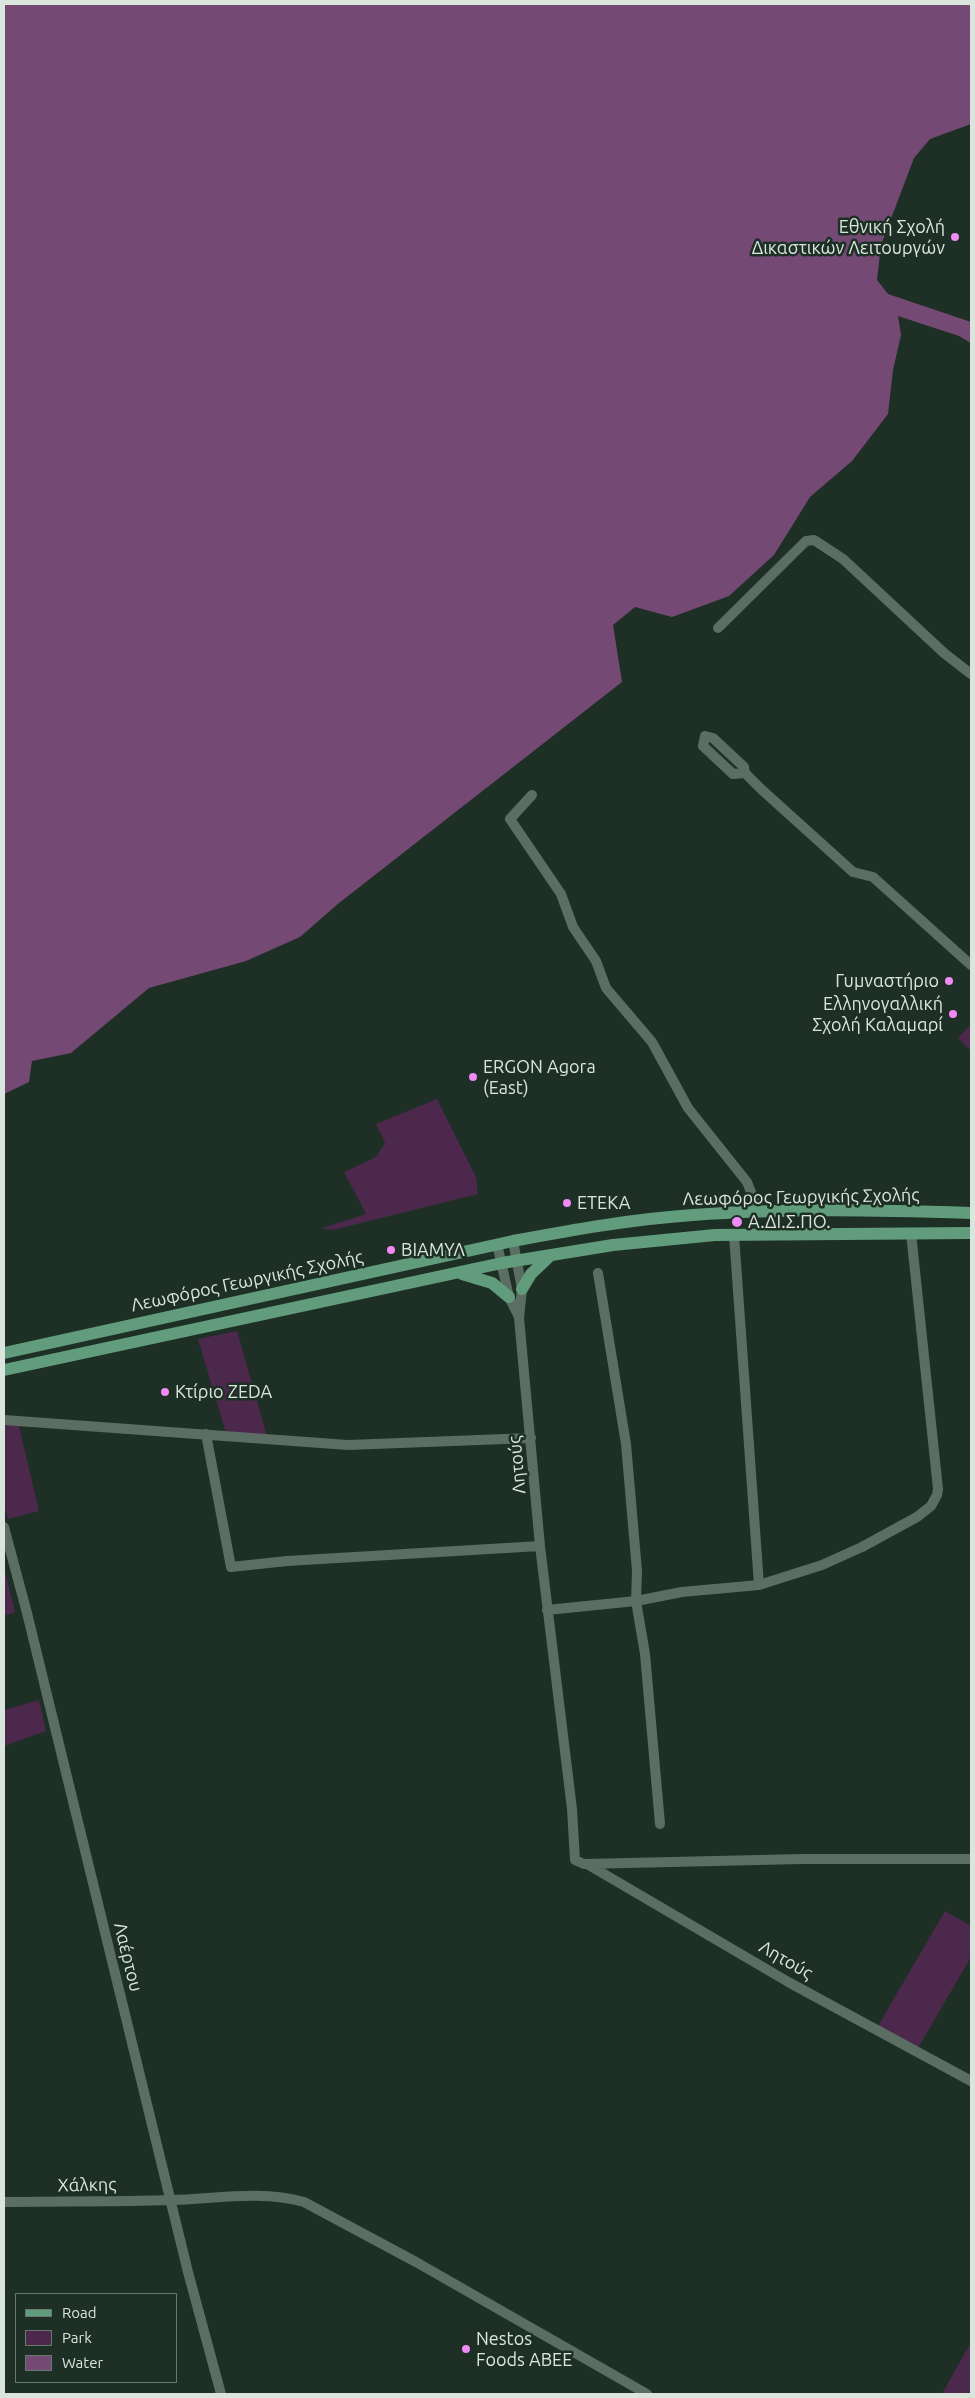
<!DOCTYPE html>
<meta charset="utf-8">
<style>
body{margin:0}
#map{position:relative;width:975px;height:2398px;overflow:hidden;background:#1e2f25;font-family:Ubuntu,sans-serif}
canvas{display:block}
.frame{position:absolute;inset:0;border:5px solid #dae5de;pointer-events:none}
.legend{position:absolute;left:15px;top:2293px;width:162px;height:90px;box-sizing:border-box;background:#1e2f25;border:1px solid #69786f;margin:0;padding:6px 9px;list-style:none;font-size:15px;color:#dae5de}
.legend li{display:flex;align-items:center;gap:10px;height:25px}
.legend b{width:25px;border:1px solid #69786f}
</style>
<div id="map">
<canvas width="975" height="2398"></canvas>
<div class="frame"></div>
<ul class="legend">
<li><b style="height:6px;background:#619c7c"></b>Road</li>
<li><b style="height:14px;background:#4c294c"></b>Park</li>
<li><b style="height:14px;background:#744a75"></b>Water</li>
</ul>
</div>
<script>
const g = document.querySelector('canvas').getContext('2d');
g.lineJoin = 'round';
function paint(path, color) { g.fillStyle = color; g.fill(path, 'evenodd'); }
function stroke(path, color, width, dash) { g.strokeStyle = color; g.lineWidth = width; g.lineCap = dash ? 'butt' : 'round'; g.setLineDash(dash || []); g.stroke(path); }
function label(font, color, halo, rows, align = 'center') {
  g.font = font + ' Ubuntu,sans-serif'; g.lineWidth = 5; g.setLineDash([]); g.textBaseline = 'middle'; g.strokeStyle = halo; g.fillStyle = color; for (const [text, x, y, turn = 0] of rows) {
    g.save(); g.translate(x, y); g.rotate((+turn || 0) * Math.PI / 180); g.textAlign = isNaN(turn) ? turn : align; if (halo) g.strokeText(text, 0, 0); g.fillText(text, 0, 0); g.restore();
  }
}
paint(new Path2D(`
 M971,1024v27l-13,-13z
 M437,1099l39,78 2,17 -137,34 -10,2 -9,-2 44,-14 -22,-42 32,-15 9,-14 -9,-19z
 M237,1331l30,105 -41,-3 -28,-94z
 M4,1425l15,1 20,85 -31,8 -4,-13z
 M4,1567l11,45 -11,4z
 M39,1700l7,31 -42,15v-36z
 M945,1911l26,15v31l-53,91 -40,-22z
 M970,2344l1,50h-29z`), '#4c294c');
paint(new Path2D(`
 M4,4h967v120l-41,15 -16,19 -33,87 -4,35 11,14 83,28v21l-12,-7 -61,-20 3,19 -8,35 -5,44 -36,47 -42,36 -36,58 -45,41 -57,21 -37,-10 -22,18 9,57 -283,221 -39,34 -54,24 -97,27 -78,65 -39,8 -3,21 -25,12z`), '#744a75');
stroke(new Path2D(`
 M718,628l88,-87 8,-1 29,19 101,94 27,21
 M745,773l-12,1 -30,-28 2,-10 8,2 31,29 1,6 16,16 92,83 20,5 98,88
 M532,795l-22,24 51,75 12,33 23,34 10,27 46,54 36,66 59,74 12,30
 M513,1241l9,48 -3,29 21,228 32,263 3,51 9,4 218,-5h169
 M497,1244l12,53 10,20
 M598,1273l28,171 11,127 -1,30 9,53 15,170
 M4,1420l344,25 183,-7
 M206,1434l25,133 56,-6 253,-15
 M4,1527l23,86 161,659 33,122
 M759,1585l63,-20 40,-18 55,-30 14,-11 6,-11 1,-6 -27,-256
 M547,1610l89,-9 46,-9 77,-7 -25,-350
 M587,1864l203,119 181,98
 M4,2202c55,-1 111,0 167,-2 44,-1 90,-10 133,2l112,60 231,132`), '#5b6e63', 10);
stroke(new Path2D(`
 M462,1274l30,9 17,14
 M522,1289l9,-15 20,-19
 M4,1353l509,-112c59,-11 120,-22 180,-26 92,-7 186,-5 278,-2
 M4,1370l498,-107 111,-18 102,-10 256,-2`), '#619c7c', 12);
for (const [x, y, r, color] of [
 [955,237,5,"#f18af4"],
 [949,981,5,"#f18af4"],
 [953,1014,5,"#f18af4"],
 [473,1077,5,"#f18af4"],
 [567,1203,5,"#f18af4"],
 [737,1222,6,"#f18af4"],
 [391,1250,5,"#f18af4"],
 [165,1392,5,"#f18af4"],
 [466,2349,5,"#f18af4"]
]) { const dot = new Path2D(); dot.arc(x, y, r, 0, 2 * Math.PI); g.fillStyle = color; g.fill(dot); stroke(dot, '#1e2f25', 2); }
label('18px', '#dae5de', '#1e2f25', [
 ["Εθνική Σχολή",945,227,"right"],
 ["Δικαστικών Λειτουργών",945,248,"right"],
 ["Γυμναστήριο",939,981,"right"],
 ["Ελληνογαλλική",943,1004,"right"],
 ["Σχολή Καλαμαρί",943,1025,"right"],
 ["ERGON Agora",483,1067],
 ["(East)",483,1088],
 ["ΕΤΕΚΑ",577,1203],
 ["Α.ΔΙ.Σ.ΠΟ.",748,1222],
 ["ΒΙΑΜΥΛ",401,1250],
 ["Κτίριο ZEDA",175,1392],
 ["Nestos",476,2339],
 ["Foods ABEE",476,2360]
], 'left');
label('18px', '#dae5de', '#1e2f25', [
 ["Λεωφόρος Γεωργικής Σχολής",801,1197,-1],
 ["Λεωφόρος Γεωργικής Σχολής",247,1281,-12],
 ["Λητούς",517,1465,-95],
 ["Λαέρτου",128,1957,76],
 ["Λητούς",786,1960,30],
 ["Χάλκης",87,2185,-1]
]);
</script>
